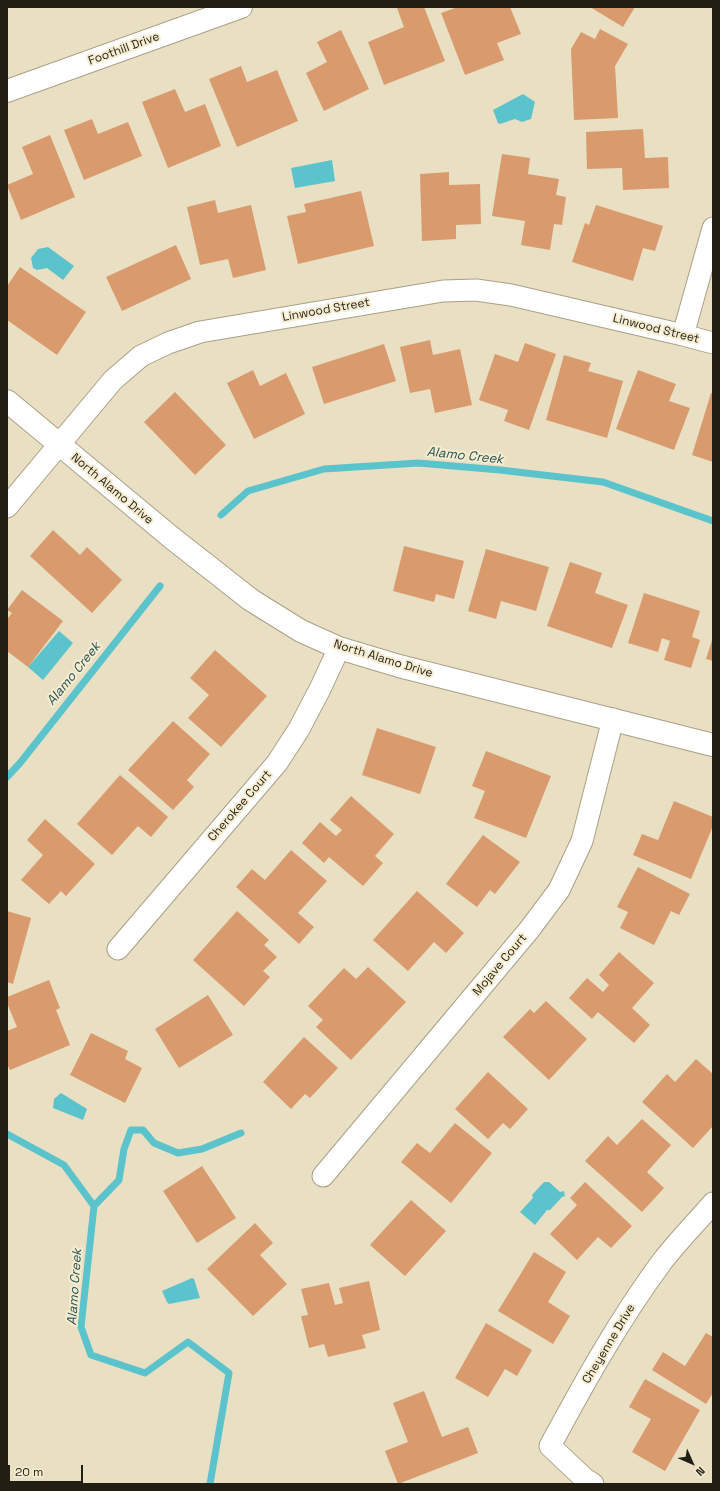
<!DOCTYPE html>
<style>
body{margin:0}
#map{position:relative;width:720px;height:1491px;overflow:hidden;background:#e9dfc3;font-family:"Space Grotesk",sans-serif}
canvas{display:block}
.frame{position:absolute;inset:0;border:8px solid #221e14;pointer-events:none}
.north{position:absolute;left:672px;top:1443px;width:40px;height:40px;-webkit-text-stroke:3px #f6ecd0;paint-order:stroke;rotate:135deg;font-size:11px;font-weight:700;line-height:16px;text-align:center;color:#221e14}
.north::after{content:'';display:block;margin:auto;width:14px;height:18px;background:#221e14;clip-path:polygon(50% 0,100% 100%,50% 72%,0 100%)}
.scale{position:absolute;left:8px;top:1465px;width:75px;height:18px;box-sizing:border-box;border:2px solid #221e14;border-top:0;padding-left:5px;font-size:12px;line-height:14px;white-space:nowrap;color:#221e14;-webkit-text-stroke:3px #f6ecd0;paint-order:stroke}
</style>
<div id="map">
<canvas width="720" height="1491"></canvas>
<div class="frame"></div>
<div class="north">N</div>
<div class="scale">20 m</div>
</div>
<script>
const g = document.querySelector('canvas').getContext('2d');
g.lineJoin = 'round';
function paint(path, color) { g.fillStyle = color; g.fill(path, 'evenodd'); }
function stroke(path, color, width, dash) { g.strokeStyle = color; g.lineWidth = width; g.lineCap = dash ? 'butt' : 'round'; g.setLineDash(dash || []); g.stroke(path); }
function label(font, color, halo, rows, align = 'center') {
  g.font = font + ' "Space Grotesk",sans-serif'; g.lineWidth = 4; g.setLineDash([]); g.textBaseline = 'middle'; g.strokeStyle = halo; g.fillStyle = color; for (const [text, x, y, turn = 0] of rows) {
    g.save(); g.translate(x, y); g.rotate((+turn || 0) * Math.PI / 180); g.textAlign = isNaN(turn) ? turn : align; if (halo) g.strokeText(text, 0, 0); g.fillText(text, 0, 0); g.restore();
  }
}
paint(new Path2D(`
 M523,94l12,8 -4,17 -9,3 -7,-3 -15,5 -2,-1 -5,-13z
 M332,160l3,21 -40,7 -4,-20z
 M48,247l26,19 -11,14 -16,-12 -10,2 -4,-2 -2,-10 7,-9z
 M59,631l14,12 -30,37 -15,-13z
 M61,1093l26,16 -4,11 -30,-12 1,-9z
 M544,1182h5l11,10 4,-1 1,5 -3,1 -12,13h-3l-12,15 -15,-13 13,-14 -1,-3z
 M192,1278l2,1 6,19 -31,6 -2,-2 -5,-11z`), '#5bc3cb');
stroke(new Path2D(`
 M221,515l27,-24 76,-22 94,-6 82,7 103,12 110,39
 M7,777l13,-14 140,-177
 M7,1134l57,31 30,41 -13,121 10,28 54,18 43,-31 41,31 -19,111
 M94,1206l25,-26 5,-31 7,-19h12l11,13 24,10 24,-4 39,-16`), '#5bc3cb', 7);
paint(new Path2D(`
 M399,7h25l21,54 -61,24 -16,-43 36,-15 -7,-19z
 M458,7h52l11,27 -24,9 7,17 -39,15 -24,-62z
 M590,7h45l-12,20z
 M600,29l28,15 -13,22 3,52 -44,2 -3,-71 10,-17 14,7z
 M341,30l28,59 -45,22 -18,-38 21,-11 -10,-20z
 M241,66l6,16 30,-12 21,51 -61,26 -28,-68z
 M175,89l10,23 20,-8 16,42 -53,22 -26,-66z
 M92,119l6,15 30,-12 14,34 -58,24 -20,-50z
 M643,129l2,29 23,-1 1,31 -46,2 -1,-22 -35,1 -1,-37z
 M50,135l25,62 -54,23 -14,-35 26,-11 -11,-27z
 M502,154l28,4 -2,16 31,5 -3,16 10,2 -4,28 -8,-1 -4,26 -29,-5 4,-24 -33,-5z
 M449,172v13l31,-1 1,40 -25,1v14l-34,2 -2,-67z
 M361,191l13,55 -76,18 -11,-48 19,-4 -2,-8z
 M215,200l3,13 33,-8 15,65 -33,8 -5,-19 -28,6 -13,-58z
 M596,205l67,21 -8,25 -12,-3 -10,33 -61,-19 13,-39 4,2z
 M176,245l15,34 -69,32 -16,-34z
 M20,267l66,45 -29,43 -50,-35v-34z
 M430,340l3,15 27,-6 12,56 -37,8 -5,-24 -20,4 -10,-46z
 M525,343l31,11 -27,76 -25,-9 4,-11 -29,-10 16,-46 23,8z
 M384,344l12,37 -72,23 -12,-37z
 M564,355l27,8 -3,8 35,10 -16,57 -61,-18z
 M253,370l7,16 26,-13 19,41 -51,25 -27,-56z
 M638,370l38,14 -7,17 21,7 -16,42 -58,-21z
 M175,392l51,53 -31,30 -51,-53z
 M711,393h2v69l-21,-7z
 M53,530l27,25 7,-8 35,33 -30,33 -62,-57z
 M404,546l60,15 -10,38 -18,-5 -2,8 -41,-11z
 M486,549l63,18 -13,44 -35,-10 -5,18 -28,-8z
 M570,562l32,11 -7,20 33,12 -16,43 -65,-22z
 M22,590l41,31 -35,46 -21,-16v-32l5,-6 -5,-3z
 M644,593l56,18 -8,26 8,3 -9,28 -27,-8 6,-19 -8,-3 -4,14 -30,-9z
 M713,637v24l-7,-2z
 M215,650l52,46 -46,51 -33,-29 21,-23 -19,-17z
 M173,721l37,33 -23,26 7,7 -21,23 -45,-40z
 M377,728l59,19 -16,47 -58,-19z
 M486,751l65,25 -25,62 -52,-20 11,-27 -13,-5z
 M120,775l48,42 -17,20 -13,-11 -26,29 -35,-31z
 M351,796l43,38 -19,22 8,7 -20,23 -34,-29 -5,6 -22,-20 18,-21 16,14 6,-6 -12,-10z
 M674,801l39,16v9l-22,53 -58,-24 9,-21 16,6z
 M45,819l50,45 -29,32 -5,-5 -12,13 -28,-24 22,-25 -16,-15z
 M483,835l37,27 -25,32 -5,-4 -13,17 -31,-23z
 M291,850l36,31 -29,32 16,14 -15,17 -63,-57 16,-18 13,11z
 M638,867l52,27 -11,21 -8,-4 -17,34 -34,-17 8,-16 -11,-5z
 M417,891l47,42 -18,20 -12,-11 -26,29 -35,-31z
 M7,911l24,7 -18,66 -6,-2z
 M237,911l32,29 -5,5 13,12 -14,14 7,6 -26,29 -51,-46z
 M619,952l35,31 -22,25 18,17 -16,18 -36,-31 -6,7 -23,-21 18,-20 16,14 6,-7 -10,-10z
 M368,967l38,35 -55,58 -35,-33 7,-7 -15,-14 36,-38 12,11z
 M49,980l11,28 -4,2 14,35 -60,25 -3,-6v-33l10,-4 -10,-24v-6z
 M208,995l25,40 -54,33 -24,-39z
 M546,1001l41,38 -38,41 -46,-43 27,-28 4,4z
 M91,1033l37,18 -3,8 17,9 -17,35 -55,-28z
 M304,1037l34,31 -28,30 -5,-4 -14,15 -28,-27z
 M696,1059l17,15v52l-20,22 -51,-46 25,-28 8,8z
 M488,1072l40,37 -18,20 -7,-6 -15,16 -33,-30z
 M642,1119l29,26 -24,27 17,16 -22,24 -57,-51 23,-25 9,9z
 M455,1123l37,30 -41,50 -50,-41 16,-19 13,10z
 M202,1166l34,52 -39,25 -34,-52z
 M585,1182l47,44 -21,22 -13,-11 -21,23 -27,-26 27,-29 -7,-7z
 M411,1200l35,31 -41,45 -35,-31z
 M255,1223l18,20 -13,12 27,29 -34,32 -46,-47z
 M534,1252l32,20 -18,30 22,14 -17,28 -55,-33z
 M369,1281l11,49 -18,5 4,13 -38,9 -4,-13 -15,4 -8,-32 7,-1 -7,-26 28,-6 6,22 8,-2 -4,-15z
 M486,1323l46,27 -15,26 -12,-7 -17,28 -33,-19z
 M706,1333l7,4v56l-7,11 -54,-34 11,-18 22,14z
 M645,1379l55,31 -35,61 -33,-19 19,-33 -22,-12z
 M424,1391l18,46 26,-10 10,26 -80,31 -13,-33 23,-9 -15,-39z`), '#d99b6d');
const minor = new Path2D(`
 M683,335l30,-107
 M7,507l106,-127 28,-24 27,-13 32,-11 243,-41 33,-1 35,5 172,40 30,8
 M118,949l159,-186 22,-34 21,-40 19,-41
 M323,1176l206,-246 30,-40 23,-49 31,-122
 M593,1484l-8,-5 -35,-33c34,-63 69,-126 111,-183 16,-21 35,-40 52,-60`);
const tertiary = new Path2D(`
 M7,91l234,-84
 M7,401l165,137 79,62 50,31 38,17 60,18 314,79`);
stroke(minor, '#aaa086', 23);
stroke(tertiary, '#aaa086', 24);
stroke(minor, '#fff', 21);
stroke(tertiary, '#fff', 22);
label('12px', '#221e14', '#f6ecd0', [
 ["Foothill Drive",124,49,-20],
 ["Linwood Street",326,310,-10],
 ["Linwood Street",656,329,14],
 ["North Alamo Drive",112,489,40],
 ["North Alamo Drive",383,659,17],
 ["Cherokee Court",240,806,-49],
 ["Mojave Court",500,965,-50],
 ["Cheyenne Drive",609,1344,-59]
]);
label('italic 13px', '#265457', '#f6ecd0', [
 ["Alamo Creek",465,456,6],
 ["Alamo Creek",74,674,-51],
 ["Alamo Creek",75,1287,-86]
]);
</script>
